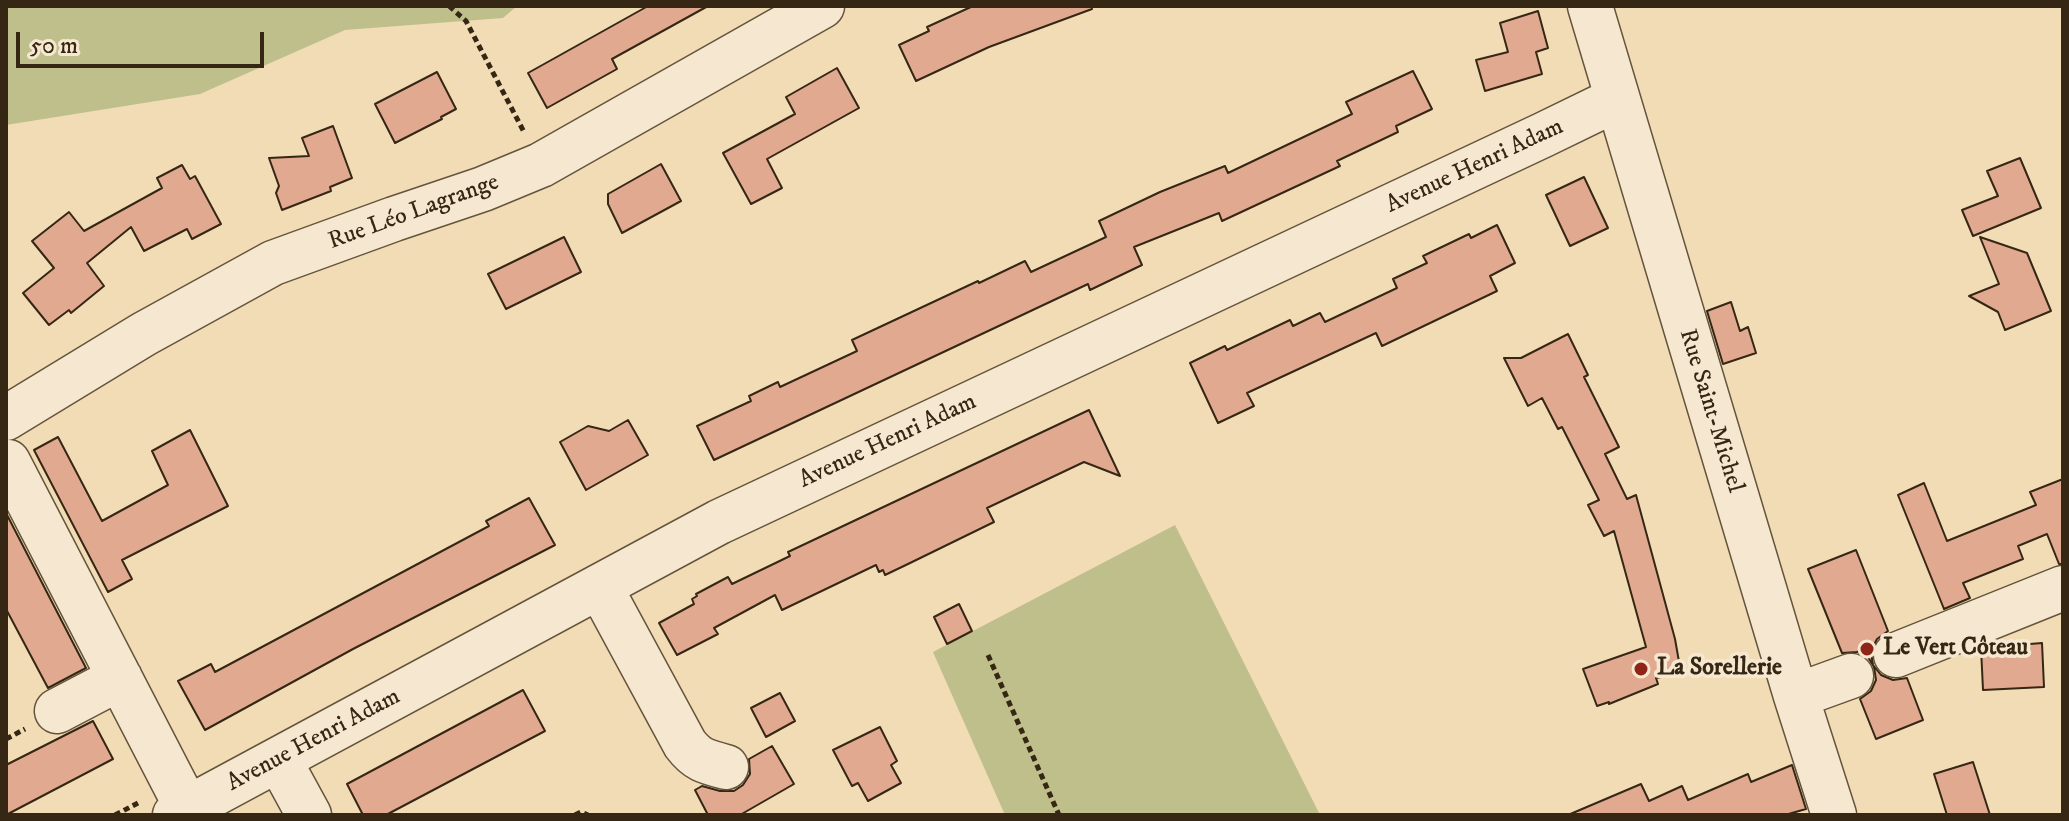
<!DOCTYPE html>
<meta charset="utf-8">
<style>
body{margin:0}
#map{position:relative;width:2069px;height:821px;overflow:hidden;background:#f1dcb6;font-family:"IM FELL DW Pica",serif}
canvas{display:block}
.frame{position:absolute;inset:0;border:8px solid #362714;pointer-events:none}
.scale{position:absolute;left:16px;top:32px;width:248px;height:36px;box-sizing:border-box;border:4px solid #362714;border-top:0;padding-left:10px;font-size:24px;line-height:28px;white-space:nowrap;color:#362714;-webkit-text-stroke:6px #f6e8d0;paint-order:stroke}
</style>
<div id="map">
<canvas width="2069" height="821"></canvas>
<div class="frame"></div>
<div class="scale">50 m</div>
</div>
<script>
const g = document.querySelector('canvas').getContext('2d');
g.lineJoin = 'round';
function paint(path, color) { g.fillStyle = color; g.fill(path, 'evenodd'); }
function stroke(path, color, width, dash) { g.strokeStyle = color; g.lineWidth = width; g.lineCap = dash ? 'butt' : 'round'; g.setLineDash(dash || []); g.stroke(path); }
function label(font, color, halo, rows, align = 'center') {
  g.font = font + ' "IM FELL DW Pica",serif'; g.lineWidth = 7; g.setLineDash([]); g.textBaseline = 'middle'; g.strokeStyle = halo; g.fillStyle = color; for (const [text, x, y, turn = 0] of rows) {
    g.save(); g.translate(x, y); g.rotate((+turn || 0) * Math.PI / 180); g.textAlign = isNaN(turn) ? turn : align; if (halo) g.strokeText(text, 0, 0); g.fillText(text, 0, 0); g.restore();
  }
}
paint(new Path2D(`
 M6,6h511l-14,12 -158,12 -145,64 -194,31z
 M1175,525l145,290h-315l-72,-163z`), '#bfbf8b');
const building = new Path2D(`
 M648,6h60l-96,53 5,10 -70,39 -19,-35z
 M973,6h118l1,3 -103,38 -73,34 -17,-36 30,-14 -2,-4z
 M1538,11l10,37 -12,4 6,22 -57,17 -9,-31 32,-8 -8,-29z
 M837,68l22,40 -92,51 15,29 -31,16 -28,-51 72,-39 -9,-17z
 M1413,71l19,38 -36,17 2,6 -61,29 3,5 -118,55 -3,-8 -85,34 8,18 -52,25 -2,-6 -374,176 -17,-34 54,-25 -2,-5 29,-14 2,5 77,-36 -5,-11 126,-59 1,2 46,-22 6,11 75,-35 -7,-16 61,-29 65,-26 3,7 124,-59 -6,-12z
 M437,72l19,37 -15,8 1,2 -47,24 -20,-39z
 M333,126l19,52 -22,9 1,4 -49,19 -6,-17 3,-7 -10,-28 40,-2 -7,-18z
 M2020,158l21,50 -68,28 -11,-26 36,-14 -11,-25z
 M661,164l20,37 -59,32 -14,-29v-10z
 M182,165l8,14 5,-3 26,48 -29,15 -5,-10 -43,22 -13,-24 -44,36 17,23 -33,27 -2,-3 -20,15 -26,-32 31,-25 -22,-27 37,-29 15,19 78,-43 -5,-10z
 M1584,177l24,51 -38,18 -24,-51z
 M1497,225l18,38 -25,13 7,15 -115,55 -6,-13 -129,60 7,13 -36,17 -28,-60 35,-17 2,4 63,-30 3,6 27,-13 5,9 72,-34 -4,-9 34,-16 -4,-7 46,-22 2,4z
 M564,237l17,35 -75,37 -18,-35z
 M1980,237l47,16 24,58 -46,19 -7,-18 -29,-16 30,-12z
 M1731,302l9,29 8,-4 8,26 -33,11 -16,-53z
 M1568,334l20,41 -4,2 35,70 -14,7 22,45 9,-4 39,144 6,34 -25,5 2,6 -49,20v-2l-12,4 -14,-37 63,-22 -32,-116 -10,5 -16,-31 11,-5 -37,-73 -4,2 -16,-31 -14,8 -24,-48h17z
 M1089,410l31,66 -36,-14 -97,46 7,14 -86,42 -23,11 -2,-5 -4,2 -3,-7 -94,45 -7,-15 -61,33 4,6 -41,21 -18,-32 35,-19 -2,-5 5,-3 -1,-2 32,-17 4,7 58,-28 -2,-4z
 M628,420l20,35 -62,35 -26,-48 28,-16 21,5z
 M190,430l38,76 -106,54 10,19 -24,13 -74,-142 24,-13 44,84 66,-36 -16,-34z
 M2063,479v85h-4l-12,-30 -29,12 5,13 -60,24 7,15 -26,11 -46,-114 26,-12 23,58 89,-36 -6,-13z
 M529,498l26,47 -202,104 -148,81 -27,-49 33,-17 4,8 274,-146 -3,-5z
 M6,513l80,155 -38,20 -42,-79z
 M1856,550l32,81 -11,8 -3,6 -17,7 -15,1 -34,-84z
 M959,604l13,27 -25,13 -13,-27z
 M2042,643l2,44 -61,3 -2,-42z
 M1871,652l2,13 8,10 12,5 14,-2 16,42 -47,19 -16,-40 11,-8 5,-11 -2,-13 -6,-10 -9,-4z
 M523,690l22,41 -159,84h-23l-16,-31z
 M780,693l15,28 -29,16 -15,-29z
 M93,721l20,38 -107,56v-50z
 M880,727l17,34 -6,4 10,18 -33,18 -10,-18 -6,3 -19,-36z
 M772,746l22,38 -54,31h-32l-13,-25 7,-4 18,5h14l9,-6 7,-11 -1,-15z
 M1973,762l17,53h-43l-13,-41z
 M1792,765l14,44 -21,6h-217l73,-31 8,17 33,-15 6,14 60,-26 3,8z`);
paint(building, '#e1a990');
stroke(building, '#362714', 2);
const minor = new Path2D(`
 M1590,6l206,690 38,119
 M6,418l138,-84 129,-71 121,-44 89,-30 58,-24 281,-159
 M8,462l179,346
 M600,587l85,157c12,16 21,18 41,23
 M1896,655l167,-67
 M1796,696l55,-20
 M57,711l63,-33
 M279,760l30,55
 M175,815l544,-293 824,-387 74,-36`);
stroke(minor, '#65543c', 47);
stroke(new Path2D(`
 M449,6l17,15 58,111
 M988,655l71,160
 M6,739l19,-10
 M115,815l23,-12
 M575,815l6,-3 7,3`), '#362714', 5, [6, 4]);
stroke(minor, '#f6e8d0', 44);
for (const [x, y, r, color] of [
 [1867,649,8,"#8f2418"],
 [1641,669,8,"#8f2418"]
]) { const dot = new Path2D(); dot.arc(x, y, r, 0, 2 * Math.PI); g.fillStyle = color; g.fill(dot); stroke(dot, '#f6e8d0', 3); }
label('24px', '#362714', '#f6e8d0', [
 ["Avenue Henri Adam",1475,167,-25],
 ["Rue Léo Lagrange",414,213,-20],
 ["Rue Saint-Michel",1710,411,73],
 ["Avenue Henri Adam",888,442,-25],
 ["Avenue Henri Adam",314,741,-28]
]);
label('bold 24px', '#362714', '#f6e8d0', [
 ["Le Vert Côteau",1883,649],
 ["La Sorellerie",1657,669]
], 'left');
</script>
